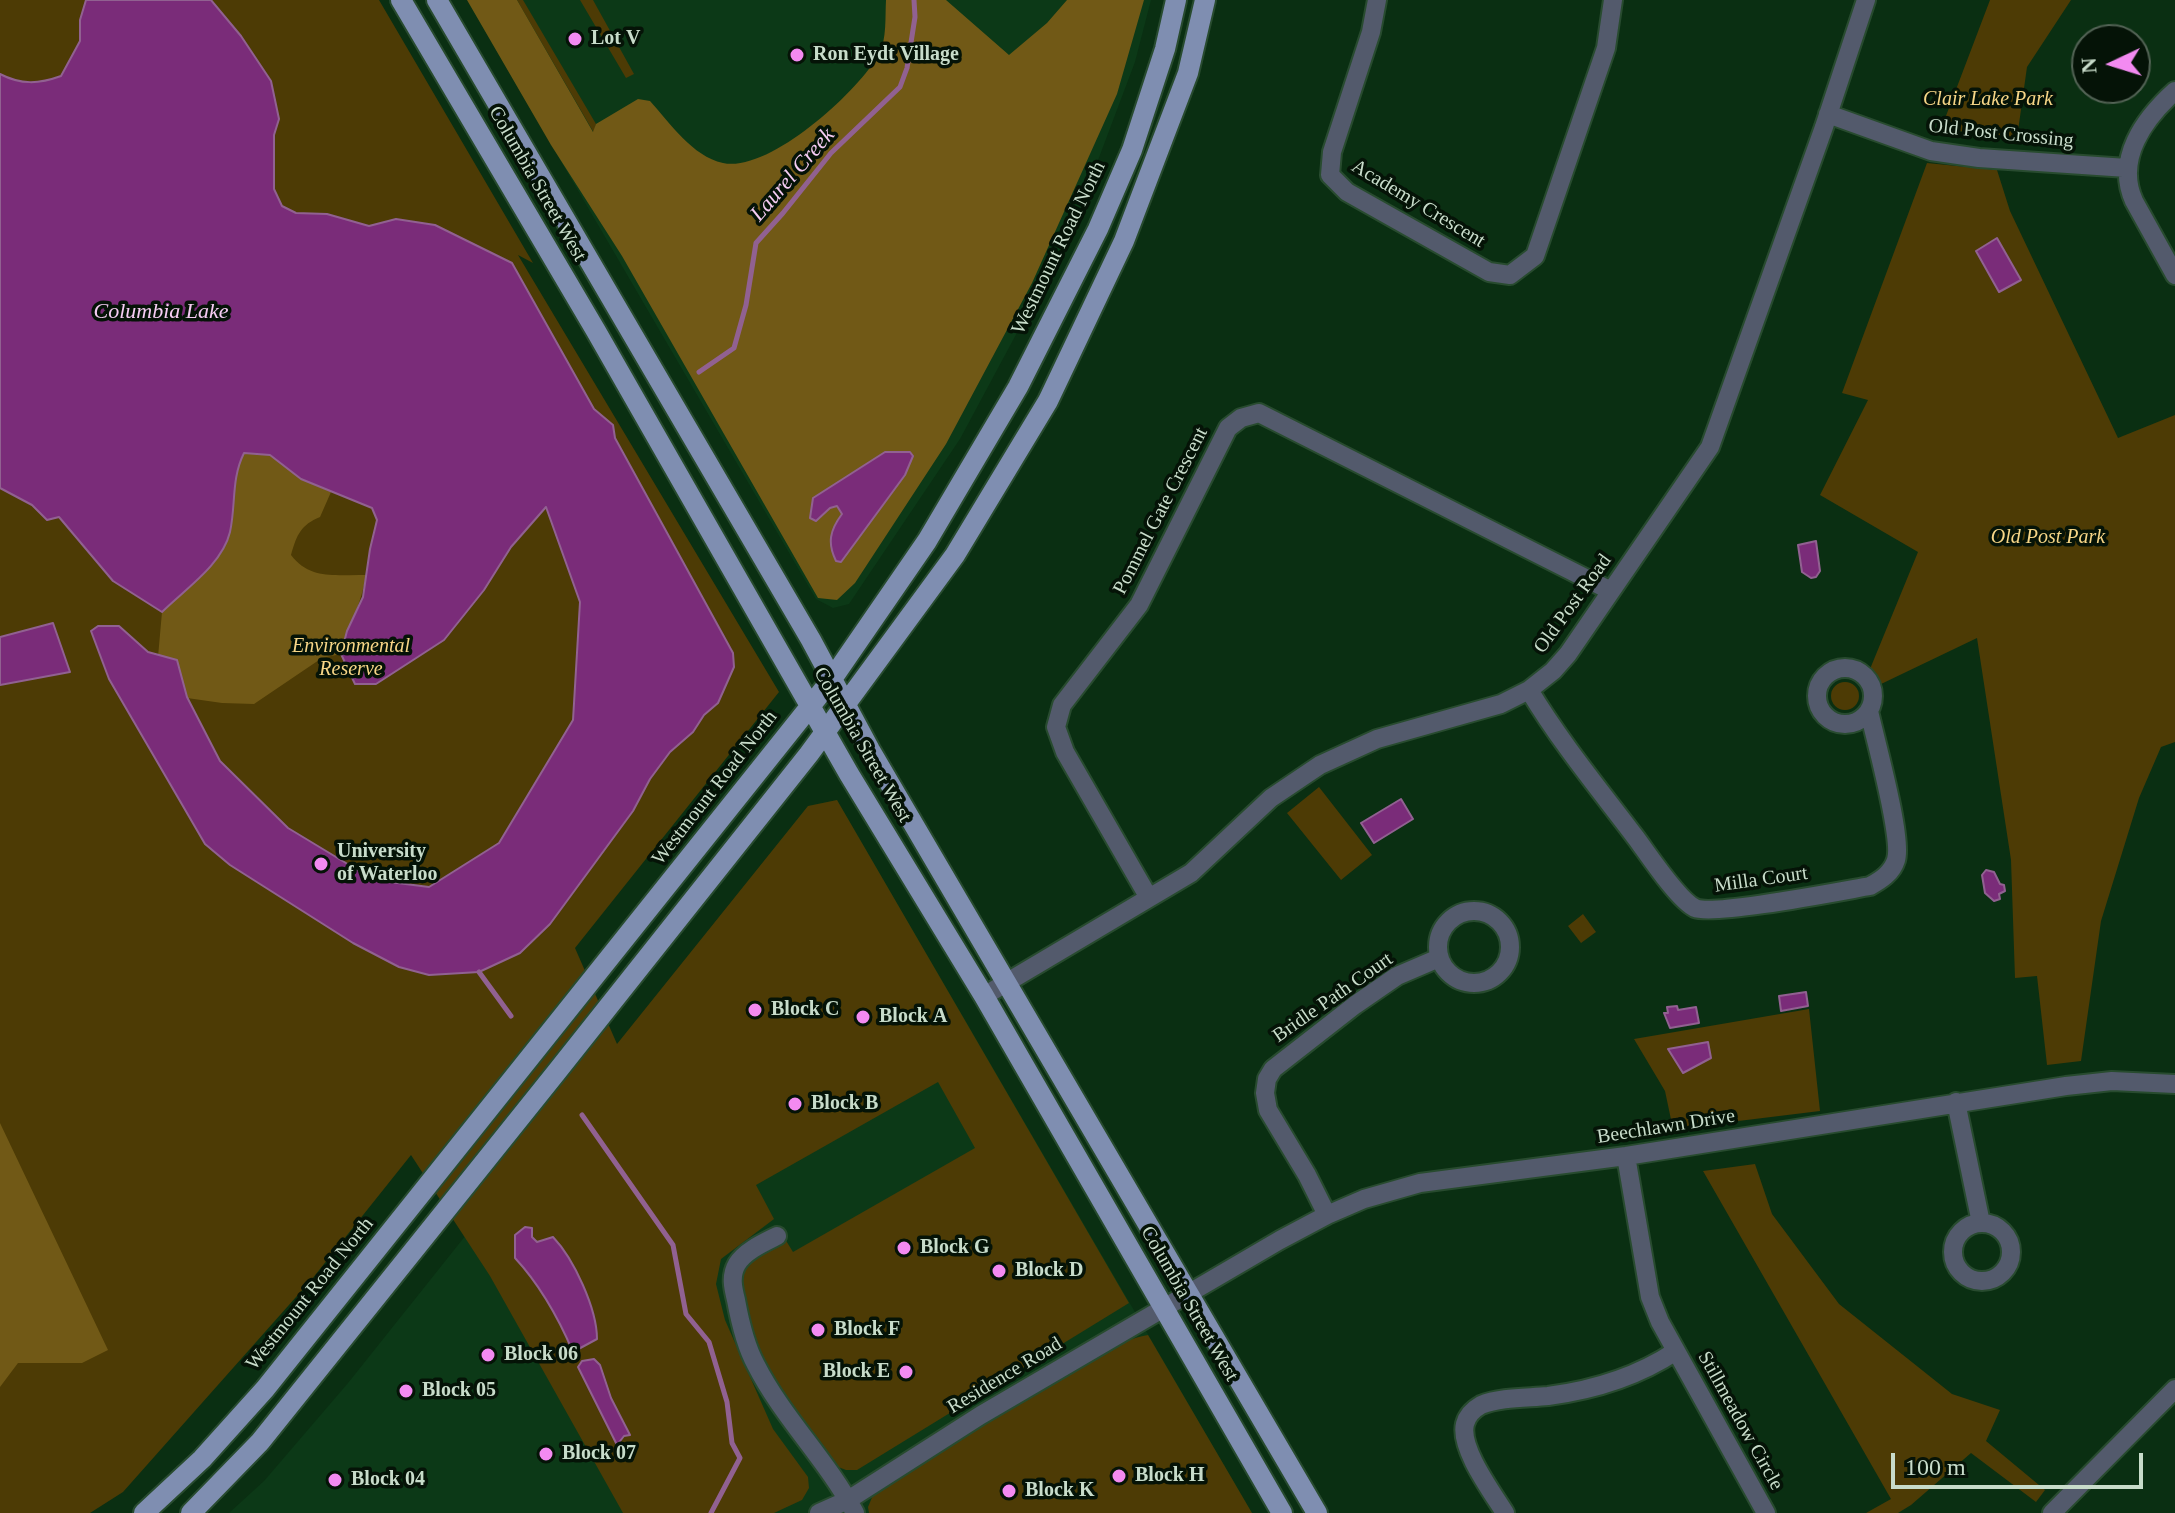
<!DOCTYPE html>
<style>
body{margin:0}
#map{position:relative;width:2175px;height:1513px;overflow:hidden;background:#0a2f12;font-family:"Times New Roman",serif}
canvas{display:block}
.north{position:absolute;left:2071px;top:24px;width:80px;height:80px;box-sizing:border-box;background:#051307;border:2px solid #536355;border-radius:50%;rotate:266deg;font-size:22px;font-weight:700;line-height:32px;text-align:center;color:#c8dcca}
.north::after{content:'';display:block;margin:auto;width:28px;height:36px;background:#f38af1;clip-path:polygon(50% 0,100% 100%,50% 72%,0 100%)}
.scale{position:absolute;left:1891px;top:1453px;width:252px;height:36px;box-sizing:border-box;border:4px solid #c8dcca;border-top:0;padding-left:10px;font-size:24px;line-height:28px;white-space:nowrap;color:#c8dcca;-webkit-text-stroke:6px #051307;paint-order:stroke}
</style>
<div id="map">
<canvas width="2175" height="1513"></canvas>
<div class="north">N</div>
<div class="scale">100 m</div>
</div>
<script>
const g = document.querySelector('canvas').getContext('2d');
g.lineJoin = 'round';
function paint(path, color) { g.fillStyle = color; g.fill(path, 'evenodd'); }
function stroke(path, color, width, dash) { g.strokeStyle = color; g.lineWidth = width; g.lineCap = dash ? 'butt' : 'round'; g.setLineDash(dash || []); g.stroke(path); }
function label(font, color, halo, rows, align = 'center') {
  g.font = font + ' "Times New Roman",serif'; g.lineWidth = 7; g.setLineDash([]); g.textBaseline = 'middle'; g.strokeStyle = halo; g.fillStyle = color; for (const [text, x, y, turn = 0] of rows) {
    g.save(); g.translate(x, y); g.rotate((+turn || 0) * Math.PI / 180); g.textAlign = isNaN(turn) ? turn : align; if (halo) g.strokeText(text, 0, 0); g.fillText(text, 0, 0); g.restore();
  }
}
paint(new Path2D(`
 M467,0h684l-16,62 -64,170 -111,207 -111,165 -16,4 -17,-9z
 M837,800l415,713h-1023l35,-32 84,-98 460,-577z`), '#0c3917');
paint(new Path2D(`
 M0,0h379l154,263 -15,-8 261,437 -204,256 42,96 191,-238 29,-6 292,503 -272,167h-11l-13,-5 -70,-104 -25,-71 2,-16 9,-12 36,-23 8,13 182,-104 -37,-66 -182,103 18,34 -53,40 -5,25 9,36 48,109 35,48 1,11 -7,12 -28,13h-151l-133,-237 -79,-121 -99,124 -189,213 -33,21h-90z
 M517,0h6l73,124 -2,9z
 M580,0h13l41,74 -8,4z
 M1990,0h81l-44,67 -10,71 -76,-9z
 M1927,163l70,7 13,41 108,227 57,-23v327l-14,5 -22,51 -38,123 -20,140 -34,4 -10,-89 -22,2 -4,-118 -34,-222 -98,47 -9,-16 48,-117 -98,-57 48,-95 -26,-7z
 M1831 696a14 14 0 1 1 28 0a14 14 0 1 1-28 0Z
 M1319,787l53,68 -31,25 -54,-67z
 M1583,914l13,18 -15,11 -13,-17z
 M1809,1009l11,102 -147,18 -8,-38 -31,-52z
 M1755,1164l17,50 67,90 113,90 48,16 -14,31 59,49 -9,12 -65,-49 -60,52 -13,8h-32l25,-14 -188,-328z
 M1148,1335l104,178h-383l-1,-6 5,-12c65,-43 131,-84 199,-122 23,-14 49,-34 76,-38z`), '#4d3b05');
paint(new Path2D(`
 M467,0h50l76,132 3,-8 42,-25 12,2c21,23 42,55 73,62 46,10 135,-71 156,-109 8,-15 6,-37 7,-54h60l63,55 38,-32 20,-23h77l-27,94 -85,189 -86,161 -91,139 -18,17 -19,-2 -196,-342 -71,-111z
 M244,453l26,2 31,24 30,13 -11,25c-19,8 -23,17 -29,38 20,26 45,19 75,20 -4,28 -18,52 -25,79l-19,4 -68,46 -32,-1 -35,-5 -10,-37 -19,-4 4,-45c23,-23 61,-47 68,-80 6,-27 1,-53 14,-79z
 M0,1123l108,227 -26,13h-64l-18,24z`), '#715916');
const water = new Path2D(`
 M86,0h125l30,36 30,45 8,38 -5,16v54l8,17 14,7 31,1 42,12 27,-7 39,6 77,38 82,146 19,16 2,13 118,215 1,14 -16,36 -14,12 -11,17 -23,20 -20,27 -17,32 -83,113 -30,29 -41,19 -50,3 -30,-8 -46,-24 -123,-78 -25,-21 -96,-165 -18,-48 7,-5h21l29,26 29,8 10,37 33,64 68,67 86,52 55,7 70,-44 74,-123 7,-118 -34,-95 -35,40 -27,43 -40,50 -68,44h-21l-14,-30 6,-23 16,-34 7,-48 7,-29 -5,-12 -71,-29 -31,-24 -26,-2c-13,26 -8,52 -14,79 -8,33 -45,57 -68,80l-49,-31 -54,-64 -12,3 -15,-15 -32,-17v-414c21,11 39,10 61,2l19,-35v-21z
 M1997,238l24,42 -22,12 -23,-41z
 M885,452h25l3,4 -8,19 -64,87 -5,-1c-9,-18 -6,-31 6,-47l-5,-8 -7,2 -14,13 -6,-3 3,-20z
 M1816,541l4,30 -4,6 -5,1 -9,-6 -4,-27z
 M53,623l17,49 -70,13v-48z
 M1401,799l12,20 -39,24 -13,-20z
 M1986,870l8,2 6,12 4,1 1,6 -6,3 1,5 -6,2 -9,-8 -3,-18z
 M1806,992l2,14 -27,5 -2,-15z
 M1677,1006l1,4 18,-3 3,16 -29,5 -6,-15h4l-1,-6z
 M1708,1042l3,16 -28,15 -15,-24z
 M525,1227l7,1v9l5,5 16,-5c21,22 44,72 44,102l-24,13c-15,-35 -32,-66 -58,-94v-23z
 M594,1359l6,6 11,33 19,37 -6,1 -7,9 -39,-78 4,-6z`);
paint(water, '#7a2c79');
stroke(water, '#916191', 2);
stroke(new Path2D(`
 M699,372l35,-24 12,-43 10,-62 27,-30 48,-60 69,-66 7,-19 8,-51 -1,-17
 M479,972l32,44
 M582,1115l91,130 13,69 23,28 18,60 5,41 8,15 -29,55`), '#916191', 5);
const minor = new Path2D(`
 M1377,0l-6,32 -39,120 -2,23 17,17 142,80 21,3 25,-19 71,-208 7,-48
 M2175,91c-31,28 -60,68 -41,110l41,74
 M1828,114l103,37 48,7 148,10
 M1817 696a28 28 0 1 1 56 0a28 28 0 1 1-56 0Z
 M1529,690c32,53 70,99 107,148 12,16 42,62 59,70 19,8 146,-17 175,-22 11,-6 22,-13 26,-26 7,-22 -21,-121 -27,-149
 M1149,898l-84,-146 -9,-25 6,-22 77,-100 89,-177 13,-10 18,-5 352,178
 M1438 947a36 36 0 1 1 72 0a36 36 0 1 1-72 0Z
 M984,996l207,-123 80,-75 49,-33 57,-26 124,-35 28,-14 24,-19 15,-17 142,-207 114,-320 42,-127
 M1956,1102l25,121
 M1626,1156l24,141 10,25 106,191
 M1327,1215l-20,-40 -39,-65 -3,-17 2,-14 6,-10 82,-64 42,-29 42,-18
 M1953 1252a29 29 0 1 1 58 0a29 29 0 1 1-58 0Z
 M777,1236c-14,7 -32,15 -40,28 -7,12 -4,24 -1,36 4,22 9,45 20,65 27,53 71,95 99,148
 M819,1513l29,-13 133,-85 299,-175 47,-25 37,-16 56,-16 206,-27 440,-70 46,-5 63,3
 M1505,1513c-13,-21 -46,-65 -40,-89 2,-8 9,-15 16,-19 19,-8 47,-7 67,-9 46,-6 89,-19 128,-45
 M2052,1513l123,-124`);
const major = new Path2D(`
 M401,0l195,331 253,443 135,222 298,517
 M437,0l374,640 59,110 447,763
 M144,1513l58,-54 63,-70 567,-710 95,-138 91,-154 80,-158 34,-79 33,-101 11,-49
 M191,1513l69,-71 295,-368 254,-320 146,-199 93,-154 76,-160 64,-168 17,-73`);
stroke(minor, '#284b2f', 22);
stroke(major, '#284b2f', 24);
stroke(minor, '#535a6c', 18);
stroke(major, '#7f8eb1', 20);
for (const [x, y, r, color] of [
 [575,39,8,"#f38af1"],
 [797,55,8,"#f38af1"],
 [321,864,8,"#f38af1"],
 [755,1010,8,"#f38af1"],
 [863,1017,8,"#f38af1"],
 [795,1104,8,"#f38af1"],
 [904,1248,8,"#f38af1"],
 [999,1271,8,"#f38af1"],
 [818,1330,8,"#f38af1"],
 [488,1355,8,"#f38af1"],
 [906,1372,8,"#f38af1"],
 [406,1391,8,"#f38af1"],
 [546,1454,8,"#f38af1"],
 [1119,1476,8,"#f38af1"],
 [335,1480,8,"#f38af1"],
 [1009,1491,8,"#f38af1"]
]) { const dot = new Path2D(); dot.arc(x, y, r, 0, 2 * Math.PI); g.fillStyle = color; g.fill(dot); stroke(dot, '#051307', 3); }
label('bold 20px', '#c8dcca', '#051307', [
 ["Lot V",591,39],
 ["Ron Eydt Village",813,55],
 ["University",337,852],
 ["of Waterloo",337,875],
 ["Block C",771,1010],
 ["Block A",879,1017],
 ["Block B",811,1104],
 ["Block G",920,1248],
 ["Block D",1015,1271],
 ["Block F",834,1330],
 ["Block 06",504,1355],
 ["Block E",890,1372,"right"],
 ["Block 05",422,1391],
 ["Block 07",562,1454],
 ["Block H",1135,1476],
 ["Block 04",351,1480],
 ["Block K",1025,1491]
], 'left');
label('italic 20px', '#f7d687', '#051307', [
 ["Clair Lake Park",1988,100],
 ["Old Post Park",2048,538],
 ["Environmental",351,647],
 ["Reserve",351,670]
]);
label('20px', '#c8dcca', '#051307', [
 ["Old Post Crossing",2001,134,6],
 ["Columbia Street West",537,184,60],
 ["Academy Crescent",1418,204,31],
 ["Westmount Road North",1059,248,-64],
 ["Pommel Gate Crescent",1161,511,-63],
 ["Old Post Road",1573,604,-54],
 ["Columbia Street West",862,745,60],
 ["Westmount Road North",715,788,-52],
 ["Milla Court",1761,880,-8],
 ["Bridle Path Court",1333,998,-35],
 ["Beechlawn Drive",1666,1127,-9],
 ["Westmount Road North",310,1294,-51],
 ["Columbia Street West",1189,1304,60],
 ["Residence Road",1005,1376,-31],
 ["Stillmeadow Circle",1740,1421,61]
]);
label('italic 22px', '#f6ccf3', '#051307', [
 ["Laurel Creek",793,175,-49],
 ["Columbia Lake",161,312]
]);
</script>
